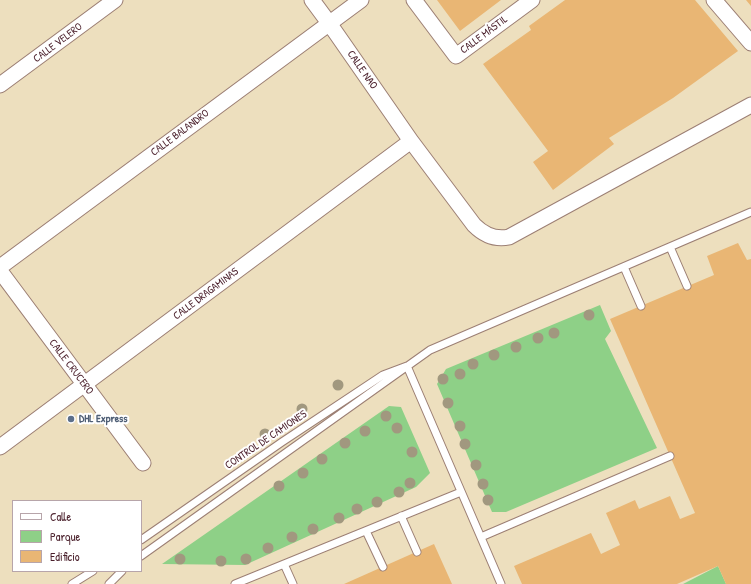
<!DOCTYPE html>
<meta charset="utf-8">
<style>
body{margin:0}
#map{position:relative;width:751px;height:584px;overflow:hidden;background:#eddfbe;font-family:"Patrick Hand",sans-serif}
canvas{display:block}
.legend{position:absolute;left:12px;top:500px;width:130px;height:72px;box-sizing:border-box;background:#fff;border:1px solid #b7a5aa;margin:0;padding:5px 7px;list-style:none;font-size:12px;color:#4a1f2b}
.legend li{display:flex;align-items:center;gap:8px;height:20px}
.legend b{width:20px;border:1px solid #b7a5aa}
</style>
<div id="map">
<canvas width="751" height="584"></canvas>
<ul class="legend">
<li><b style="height:5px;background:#fff"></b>Calle</li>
<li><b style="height:11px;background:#8ed087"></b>Parque</li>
<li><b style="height:11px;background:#e9b674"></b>Edificio</li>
</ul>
</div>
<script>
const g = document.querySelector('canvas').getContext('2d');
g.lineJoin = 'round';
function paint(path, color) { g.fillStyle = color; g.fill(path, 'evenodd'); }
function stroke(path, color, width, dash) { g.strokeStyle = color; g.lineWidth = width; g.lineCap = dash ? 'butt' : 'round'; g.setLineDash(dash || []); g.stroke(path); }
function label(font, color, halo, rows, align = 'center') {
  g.font = font + ' "Patrick Hand",sans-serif'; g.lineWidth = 4; g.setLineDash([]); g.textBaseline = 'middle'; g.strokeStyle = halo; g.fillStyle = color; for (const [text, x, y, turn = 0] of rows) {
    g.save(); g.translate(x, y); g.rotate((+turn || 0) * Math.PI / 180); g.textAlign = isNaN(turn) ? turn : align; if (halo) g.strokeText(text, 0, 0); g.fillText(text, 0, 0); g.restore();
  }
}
paint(new Path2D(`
 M600,305l11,26 -6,8 52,109 -151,64h-14l-55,-128 9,-15z
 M389,406l12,1 29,66 -14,14 -171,78 -83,-1z
 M718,566l8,18h-43z`), '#8ed087');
paint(new Path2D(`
 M437,0h64l-41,31z
 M565,0h130l43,51 -65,47 -64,40 5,6 -61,46 -20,-28 15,-11 -65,-87 48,-34 -2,-4z
 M746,0h5v6z
 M738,243l9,17 4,-1v325h-25l-8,-18 -41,18h-155l-8,-18 77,-33 10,21 19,-9 -14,-32 29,-13 4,9 31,-13 10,23 15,-6 -85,-194 104,-44 -7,-19z
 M434,544l18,40h-108z`), '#e9b674');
const lane = new Path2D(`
 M670,247l17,39
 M624,267l17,39
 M401,516l16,36
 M366,531l17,36
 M481,537l189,-81
 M141,540l141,-98 101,-67 24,-9 94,218
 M141,556l289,-206 321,-138
 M284,564l9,20
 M72,584l21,-13
 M109,584l13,-13
 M235,584l226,-92`);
const street = new Path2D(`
 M312,0l17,23 82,118 63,84c10,10 21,15 35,12l242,-132
 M414,0l42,56 76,-56
 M714,0l37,43
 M0,85l115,-85
 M0,267l361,-267
 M0,271l143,192
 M0,447l411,-306`);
stroke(lane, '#9c7f74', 9);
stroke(street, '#9c7f74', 17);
stroke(lane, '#fff', 7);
stroke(street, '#fff', 15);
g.fillStyle = '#a1987f';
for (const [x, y] of [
 [589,315],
 [554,333],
 [538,338],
 [516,347],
 [494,355],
 [473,364],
 [460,374],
 [443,379],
 [338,385],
 [448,403],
 [302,409],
 [386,416],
 [460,426],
 [397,428],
 [365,431],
 [265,434],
 [345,443],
 [465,444],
 [412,452],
 [322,459],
 [476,465],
 [303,473],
 [410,483],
 [483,484],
 [279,486],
 [399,492],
 [488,500],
 [377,502],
 [357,509],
 [339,518],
 [313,529],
 [292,537],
 [268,548],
 [180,559],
 [246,559],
 [221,561]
]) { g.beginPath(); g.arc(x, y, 5.5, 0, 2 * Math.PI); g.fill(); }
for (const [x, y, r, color] of [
 [71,419,4,"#5c6f8a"]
]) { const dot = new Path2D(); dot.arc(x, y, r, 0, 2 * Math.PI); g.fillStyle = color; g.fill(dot); stroke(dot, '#fff', 1.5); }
label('11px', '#4a1f2b', '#fff', [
 ["CALLE MÁSTIL",484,35,-37],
 ["CALLE VELERO",58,43,-37],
 ["CALLE NAO",362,70,55],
 ["CALLE BALANDRO",180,133,-37],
 ["CALLE DRAGAMINAS",206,294,-37],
 ["CALLE CRUCERO",71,367,53],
 ["CONTROL DE CAMIONES",266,440,-34]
]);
label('bold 11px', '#4e5e75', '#fff', [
 ["DHL Express",79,419]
], 'left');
</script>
